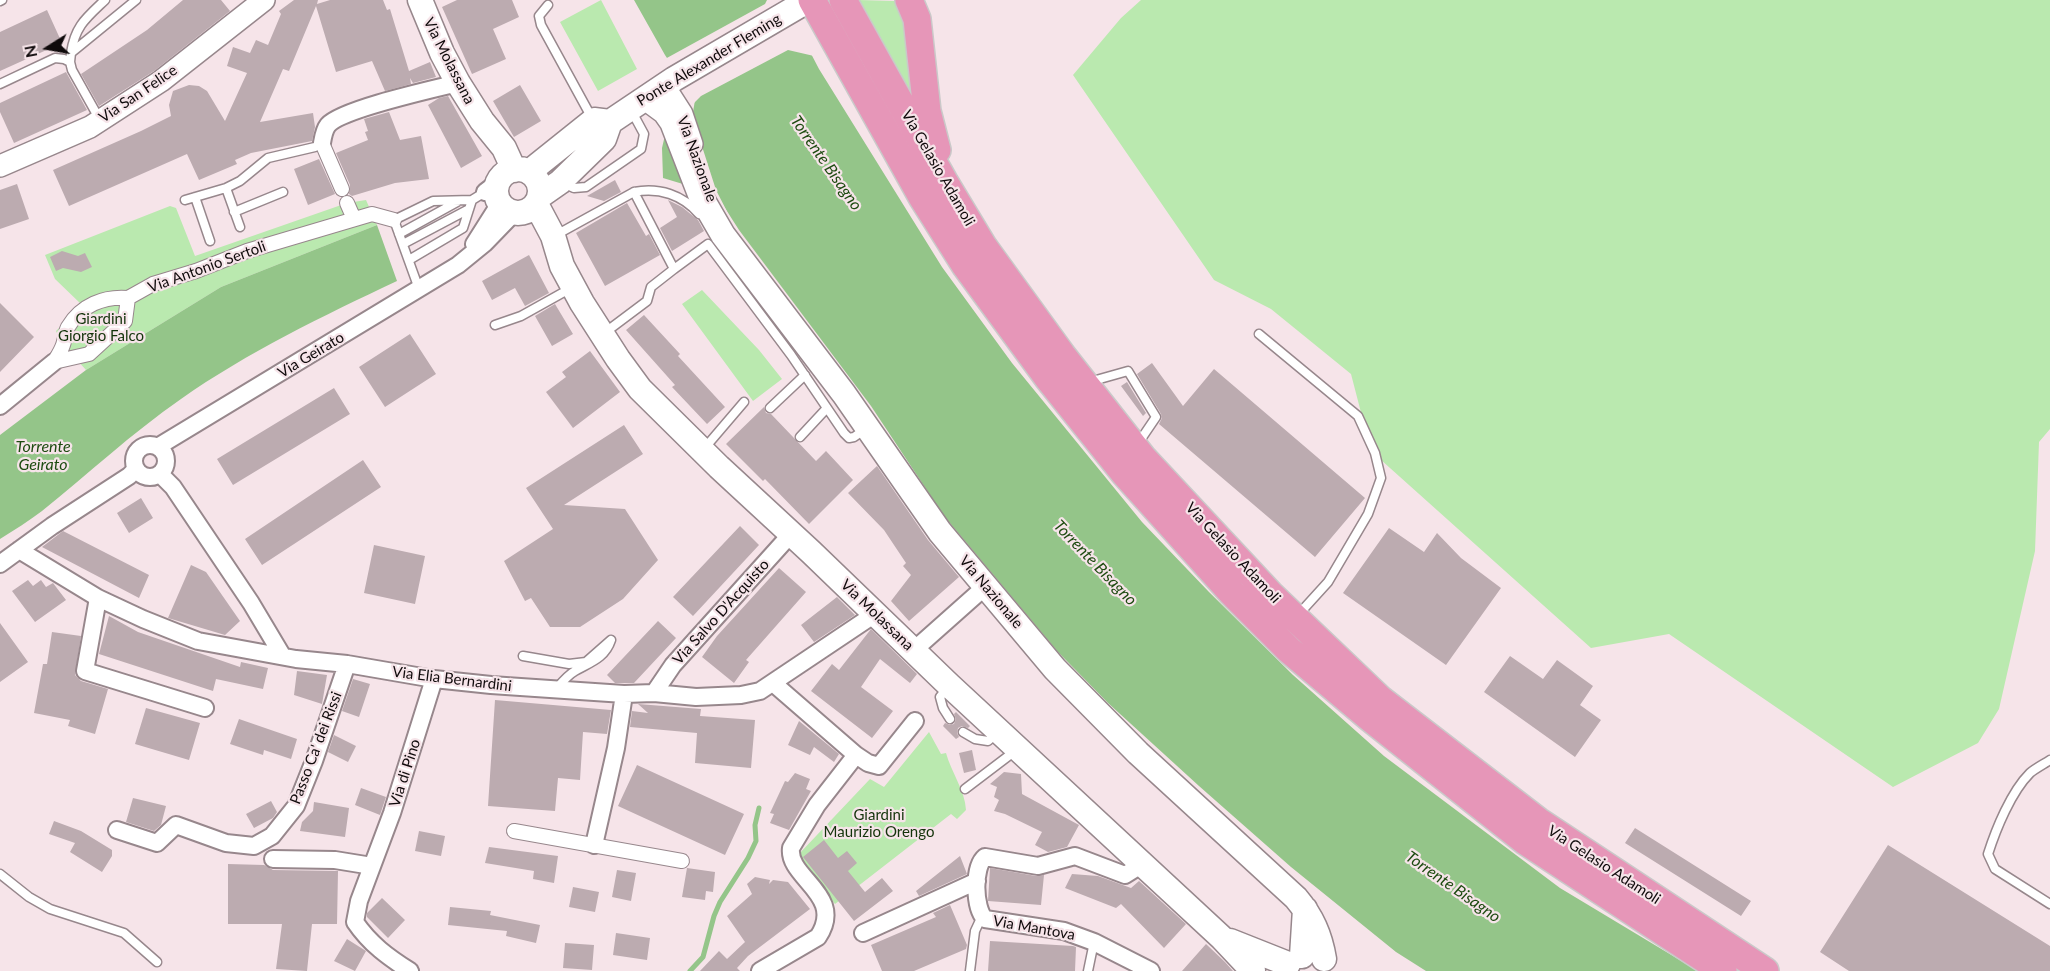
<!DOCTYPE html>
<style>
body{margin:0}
#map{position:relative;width:2050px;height:971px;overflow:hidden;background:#f6e4e9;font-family:Lato,sans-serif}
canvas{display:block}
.north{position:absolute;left:18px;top:18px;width:60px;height:60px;-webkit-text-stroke:4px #f6e4e9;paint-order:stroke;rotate:259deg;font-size:16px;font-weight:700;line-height:24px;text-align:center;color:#0f0a0b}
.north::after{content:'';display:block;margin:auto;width:21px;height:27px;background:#0f0a0b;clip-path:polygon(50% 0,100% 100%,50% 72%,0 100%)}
</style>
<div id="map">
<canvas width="2050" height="971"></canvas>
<div class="north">N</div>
</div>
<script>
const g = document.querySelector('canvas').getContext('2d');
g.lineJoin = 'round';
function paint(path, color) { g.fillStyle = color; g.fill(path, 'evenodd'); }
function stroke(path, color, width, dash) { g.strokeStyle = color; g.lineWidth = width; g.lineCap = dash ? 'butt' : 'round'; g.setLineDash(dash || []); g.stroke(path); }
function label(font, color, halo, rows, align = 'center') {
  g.font = font + ' Lato,sans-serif'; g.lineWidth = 4.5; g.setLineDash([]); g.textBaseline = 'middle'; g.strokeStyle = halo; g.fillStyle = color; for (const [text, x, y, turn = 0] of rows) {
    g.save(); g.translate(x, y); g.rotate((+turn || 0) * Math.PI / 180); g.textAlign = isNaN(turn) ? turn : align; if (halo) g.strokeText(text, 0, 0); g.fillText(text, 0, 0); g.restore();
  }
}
paint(new Path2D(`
 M601,0l36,69 -39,22 -38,-69z
 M858,0l37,1c16,31 21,70 19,105z
 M1141,0h909v429l-11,13 -4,109 -36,158 -21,34 -85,44 -224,-153 -78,14 -220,-197 -20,-77 -80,-65 -57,-29 -141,-205 48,-57z
 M366,200l11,25 -156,62 -135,83 -25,-28 -5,-11 26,-26 -27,-26 -10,-24 125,-49 6,2 19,48 152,-53z
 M702,290l57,60 23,29 -29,22 -71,-97z
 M929,732l12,22 5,-1c5,19 19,37 20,57l-9,9 -6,-5 -116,90 -37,-49 72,-76 14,8z`), '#bae9af');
paint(new Path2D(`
 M634,0h149l36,69 123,198 70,96 130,159 67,70 84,83 91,81 176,132 138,83h-272l-30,-19 -105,-85 -92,-81 -91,-83 -50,-51 -114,-136 -73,-110 -132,-176 -23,-36 -53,-16 -1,-30 3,-13 28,-23 2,-12 -30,-45z
 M377,225l20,56c-74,35 -149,71 -216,118 -49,34 -93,75 -139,112 -13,10 -28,19 -42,28v-104l86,-65 135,-83z`), '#94c589');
paint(new Path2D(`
 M767,0h18l29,56 -26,-6 -87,46 -9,9v-5l-27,-41 100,-55z
 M691,112l25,78 20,39 67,91 -66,-88 -69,-103z`), '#f6e4e9');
stroke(new Path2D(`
 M690,971l13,-14 11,-41 6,-14 28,-44 8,-17 -1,-16 4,-17`), '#94c589', 5);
paint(new Path2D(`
 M183,0h38l9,11 -76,60 -55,35 -18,-32 66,-44z
 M294,0h24l-1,4 13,-4h53l4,10 3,-1 19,62 21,-9 6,15 -23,6 -3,-5 1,6 -26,7 -13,-30 -36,11 -20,-66 -27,65 -6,-2 -23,53 53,-9 2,14 -3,14 -61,12 -16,7 2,4 -38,16 -12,-26 -118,52 -16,-36 88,-39 30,-15 -2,-11 4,-14 16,-6 10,1 8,5 18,30 22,-48 -20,-7 6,-19 17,6 6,-13 12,5 13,-31 -2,-3z
 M457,0h55l7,17 -26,12 13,30 -34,15 -30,-67z
 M47,10l15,33 -62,28v-39z
 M66,72l21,38 -73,33 -14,-31v-9z
 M520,85l21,36 -27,16 -21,-36z
 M448,96l34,60 -21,12 -33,-63 11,-7z
 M389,112l11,28 21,-4 8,43 -34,4 -43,13 -3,-2 1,-9 -14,-32 32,-13 -3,-8 3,-1 -4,-12z
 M319,159l16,35 -27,11 -14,-36z
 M615,180l6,12 -17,9 -17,-5z
 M17,184l12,35 -29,10v-39z
 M668,200l14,7 16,13 6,11 -32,20 -12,-23 17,-11z
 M627,203l19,33 3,-2 11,21 -55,31 -29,-53z
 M62,251l16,5 7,-3 7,14 -11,5 -18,-4 -7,3 -6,-14z
 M529,255l20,38 -24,13 -10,-18 -23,12 -10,-19z
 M0,303l34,34 -34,35z
 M555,304l18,30 -21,12 -17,-30z
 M644,315l36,39 -2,2 47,51 -18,17 -35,-37 3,-2 -49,-55z
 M410,334l26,40 -51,33 -26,-40z
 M590,351l30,41 -47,36 -27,-36 20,-15 -4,-5z
 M1152,363l31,43 31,-37 151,129 -50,59 -156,-133 3,-6 -1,-4 -24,-40z
 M1127,382l19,31 -3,3 -22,-30z
 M334,388l16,26 -117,71 -16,-26z
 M764,407l2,6 5,1 45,47 10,-10 27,29 -44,44 -44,-45 -2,2 -37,-37z
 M624,425l19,29 -79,51 61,4 33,51 -35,39 -43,28h-30l-19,-29 -6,3 -21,-40 49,-32 -27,-41z
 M363,460l18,27 -119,78 -17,-26z
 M877,466l51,74 31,37 -50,44 -18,-20 20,-26 -8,-9 3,-3 -22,-33 -36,-37z
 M141,498l12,20 -24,15 -12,-20z
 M740,526l19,19 -66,71 -20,-19z
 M1389,528l35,24 13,-19 24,25 40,30 -55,77 -103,-72z
 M63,531l86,44 -10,23 -97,-51z
 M374,545l51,11 -10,48 -51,-11z
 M191,565l15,7 34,49 -15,14 -57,-17z
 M779,568l27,24 -60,68 3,2 -15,21 -32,-26 15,-21z
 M28,580l5,6 8,-6 5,7 7,-4 13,17 -31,22 -23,-31z
 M837,597l18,18 -41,27 -13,-17z
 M109,616l29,16 102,35 1,-5 27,6 -5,21 -47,-10 -3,12 -114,-37z
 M658,621l18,17 -42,45h-19l-8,-8z
 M0,623l28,39 -28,20z
 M871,629l46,45 -7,9 -30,-24 -19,28 32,24 -21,27 -61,-47 21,-27 7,6z
 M52,632l29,4 -6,39 6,6 27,8 -13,45 -27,-8 2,-6 -36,-7 9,-49h4z
 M1510,656l33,23 14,-19 36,26 -13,19 21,15 -26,37 -91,-65z
 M297,671l30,4 -5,29 -28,-9z
 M353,679l17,5 -11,33 -17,-6z
 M495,700l116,10 -4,24 -24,-2 -3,48 -22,-2 -3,33 -67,-5z
 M638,704l63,5 -1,7 55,4 -4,48 -56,-5 2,-30 -67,-6 2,-16 16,2z
 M146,708l54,15 -11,37 -54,-16z
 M956,712l14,14 -2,2 -6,-2 -4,2 -1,5 2,4 -3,2 -13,-13 2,-3 5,2 4,-1 2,-5 -2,-5z
 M239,719l58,20 -6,20 -27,-9 -1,5 -33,-11z
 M799,721l40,33 -5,8 -20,-15 -4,8 -22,-10z
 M334,735l22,11 -8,16 -20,-10z
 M972,750l4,20 -12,3 -5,-20z
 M637,765l107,49 -19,41 -107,-49z
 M1004,772l17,2 1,20 57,31 -12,22 -19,5 -13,-7 7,-13 -37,-18 -11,-3 5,-11 -5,-3 3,-10 -7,-3z
 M795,773l15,6 -4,10 5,2 -22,39 -19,-7 4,-9 -4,-1 15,-32 3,1z
 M361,788l25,9 -6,18 -25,-10z
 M133,798l33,8 -5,19 -7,6 -28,-9z
 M271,801l6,11 -4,6 -19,10 -8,-14z
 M314,802l35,6 -4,29 -45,-6 2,-9 11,-11z
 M54,821l27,10 31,19v6l-10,16 -32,-20 5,-9 -26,-9z
 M1635,828l116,73 -10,15 -116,-73z
 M419,831l26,5 -4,20 -26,-5z
 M824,840l14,18 9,-7 10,12 -9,8 17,21 17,-14 11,13 -39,30 -51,-64z
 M1888,845l162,101v25h-201l-29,-19z
 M489,847l69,9 -4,27 -21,-4 1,-8 -49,-8z
 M960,856l7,18 -48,22 -3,-5z
 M228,864l36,1 9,5 65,1 -1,53h-25l-5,47 -31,-2 6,-45h-54z
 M687,868l28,4 -2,20 -7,-1 -1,9 -23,-3z
 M990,868l46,8 8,-1 -3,30 -53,-4z
 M617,870l19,3 -5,28 -19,-4z
 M1072,874l26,2 33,12 8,-7 47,43 -22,24 -43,-44 -5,4 -51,-20z
 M755,877l15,3 -1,4 4,-4 15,2 22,27 -62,47 -11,12 3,3h-40l19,-20 8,8 18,-17 -18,-26 25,-22 -5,-10z
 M573,887l26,5 -4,20 -26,-5z
 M382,898l23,22 -17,18 -21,-21v-4z
 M950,905l17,40 -1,4 -52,22h-32l-11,-26 65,-28 -3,-4z
 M450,907l41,4 -1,4 50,10 -4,18 -30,-7 1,-5 -59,-6z
 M616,933l34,5 -3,22 -34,-5z
 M347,939l19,12 -11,20 -21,-10z
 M990,941l83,5 3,1 -1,24h-87z
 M565,943l29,2 -2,25 -29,-2z
 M1206,944l19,18 8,9h-51z`), '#bcabb0');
const service = new Path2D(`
 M0,1l2,-1
 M548,5l-9,11 2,9 52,95
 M71,53c4,-27 15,-35 34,-53
 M0,84l55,-26 9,1 6,3
 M100,120l-28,-50 -2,-8 1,-9 65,-53
 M563,183l11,5 12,-1 55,-38 3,-15 -13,-24
 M226,188l14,39
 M634,192c25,-5 49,3 65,22
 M195,197l15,44
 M185,200l41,-12 14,-7 28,-23 47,-11 7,-4
 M234,212l49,-20
 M399,234l58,-32
 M556,235l78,-43 40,77 -23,18 -4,14 -44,33
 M403,244l66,-35
 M409,260l54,-32 9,-28
 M674,269l34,-25 83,111 53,78 5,5 5,-1 13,-9
 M419,289l-25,-69 39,-19 39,-1 13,-8
 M495,325l26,-9 52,-29
 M1259,334l99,82 17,37 6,25 -13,36 -40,68 -30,33
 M1089,382l39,-11 28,46 -19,28
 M770,408l35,-33
 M800,437l27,-29
 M703,450l41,-48
 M523,656l46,8 17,-2 25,-22c-6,18 -20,22 -36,31 -7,4 -13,11 -18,17
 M947,688l-7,9 3,11 7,11
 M963,732l12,7 13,2 9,-8
 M2050,760c-6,4 -14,8 -20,13 -19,19 -34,56 -42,81l7,15 55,35
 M965,789l50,-38
 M0,874l29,23 21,12 74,24 33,29
 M970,971l5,-40 7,-15
 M1088,971l6,-29`);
const pedestrian = new Path2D(`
 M322,143l20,46
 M347,203l7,16
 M54,362l35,-8 36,-33 3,-23 25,-14 43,-13 51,-20 125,-37 22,6
 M54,362c3,-5 7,-11 9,-17 2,-5 2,-12 5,-18 13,-22 36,-31 60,-29
 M514,831l168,30`);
const minor = new Path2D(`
 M322,143c1,-6 2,-13 6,-18 14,-16 106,-36 130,-42
 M485,192l13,-10
 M474,244l26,-41
 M0,406l54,-44
 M134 461a16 16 0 1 1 32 0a16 16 0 1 1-32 0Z
 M159,446l299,-181 27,-22 29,-30
 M160,474l13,13 78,116 31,52
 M19,550l79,48 45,21 55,22 98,18 51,5 87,15 57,6 133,9 30,-1 42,4 45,-2 19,-4 115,-77
 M0,564l52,-38 77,-50 7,-7
 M98,598l-13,73 120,37
 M914,650l72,-64
 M773,683l83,72 12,8 11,3 36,-45
 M654,693l19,-28 118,-131
 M117,830l40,13 19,-18 50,18 28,3 18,-10 24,-30 18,-45 33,-97
 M594,845l22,-97 8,-54
 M273,859l62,1 37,6
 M1141,865l-16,10 -50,-19 -37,10 -53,-9c-12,10 -11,51 0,62l79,12 30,11 57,29
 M863,933l114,-52
 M410,971c-22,-14 -40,-27 -55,-49l4,-21 33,-88 42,-134
 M760,971l58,-34c28,-42 -31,-59 -27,-89l26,-43 39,-50`);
const tertiary = new Path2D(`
 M664,86l18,28 10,30
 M0,166l90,-39 71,-46 103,-81`);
const secondary = new Path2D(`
 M420,0l22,53 16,30 24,38 22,27 10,22
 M646,98l19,14 7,10 29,75 22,38 121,159 96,138 115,137 83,84 158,145c16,19 24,37 28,61
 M496 191a22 22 0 1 1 44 0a22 22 0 1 1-44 0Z
 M529,172l65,-52 16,2
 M540,196l20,-14 44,-43 6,-17 64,-43 135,-79
 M536,204l17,32 9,30 20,37 36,56 22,30 79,78 92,85 138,133 273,253 31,33
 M1230,941l58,23
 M1302,956l3,-47`);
const primary = new Path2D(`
 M812,0l110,197 43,68 83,113 77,96 107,119 57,57 81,68 155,123 198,130
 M843,0l102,183 38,63 79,109 81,103 127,136 111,106 157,121 227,150
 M909,0l8,19 10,92 10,39`);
stroke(service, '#97878c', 11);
stroke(pedestrian, '#97878c', 16);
stroke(minor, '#97878c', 20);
stroke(tertiary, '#97878c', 24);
stroke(secondary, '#97878c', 27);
stroke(primary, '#cac9c9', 30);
stroke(service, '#fff', 8);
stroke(pedestrian, '#fff', 14);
stroke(minor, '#fff', 16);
stroke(tertiary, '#fff', 21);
stroke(secondary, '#fff', 24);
stroke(primary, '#e696b8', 27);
label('15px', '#0f0a0b', '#f6e4e9', [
 ["Ponte Alexander Fleming",709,60,-31],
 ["Via Molassana",449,61,63],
 ["Via San Felice",138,94,-34],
 ["Via Nazionale",697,159,70],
 ["Via Gelasio Adamoli",938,168,60],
 ["Via Antonio Sertoli",207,267,-20],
 ["Via Geirato",311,355,-31],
 ["Via Gelasio Adamoli",1233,553,47],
 ["Via Nazionale",991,592,50],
 ["Via Salvo D'Acquisto",721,612,-48],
 ["Via Molassana",877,615,44],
 ["Via Elia Bernardini",452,679,7],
 ["Passo Ca' dei Rissi",316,748,-69],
 ["Via di Pino",405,773,-72],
 ["Via Gelasio Adamoli",1604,865,33],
 ["Via Mantova",1034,928,10]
]);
label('15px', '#13330a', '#f6e4e9', [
 ["Giardini",101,319],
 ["Giorgio Falco",101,336],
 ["Giardini",879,815],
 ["Maurizio Orengo",879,832]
]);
label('italic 16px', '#1d4b10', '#f6e4e9', [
 ["Torrente Bisagno",826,163,55],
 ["Torrente",43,447],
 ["Geirato",43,465],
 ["Torrente Bisagno",1095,563,46],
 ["Torrente Bisagno",1453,887,35]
]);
</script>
